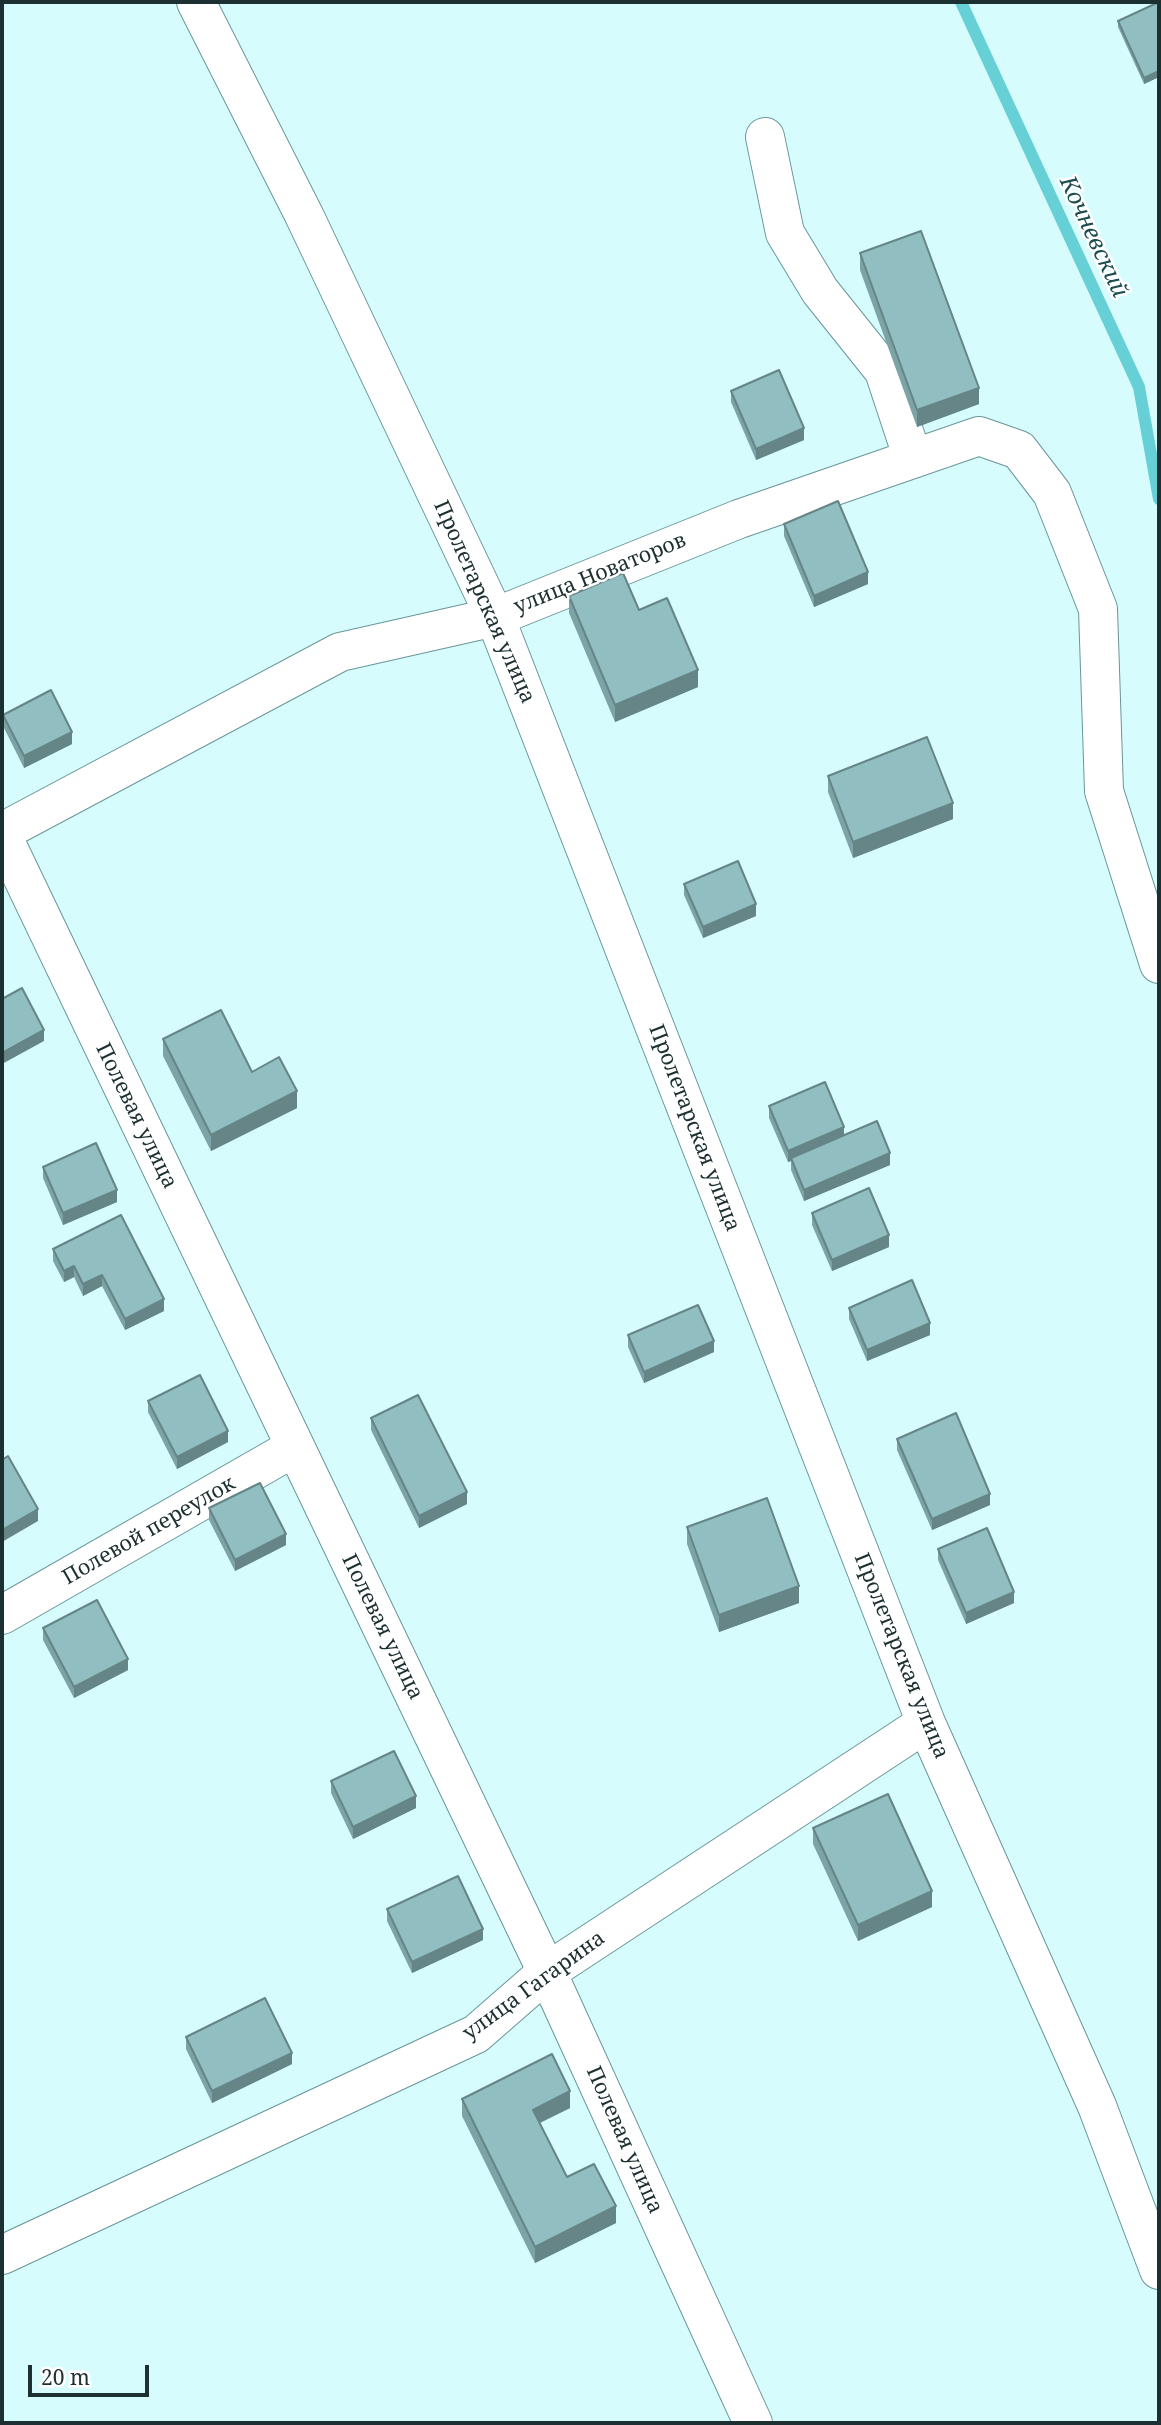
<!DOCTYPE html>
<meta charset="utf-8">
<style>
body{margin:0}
#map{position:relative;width:1161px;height:2425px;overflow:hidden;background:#d6fcfe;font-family:"Noto Serif",serif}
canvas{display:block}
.frame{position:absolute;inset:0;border:4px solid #1d3031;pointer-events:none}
.scale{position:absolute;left:28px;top:2365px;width:121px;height:32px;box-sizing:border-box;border:4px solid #1d3031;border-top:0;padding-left:9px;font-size:21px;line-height:24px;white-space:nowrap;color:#1d3031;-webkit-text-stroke:5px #fff;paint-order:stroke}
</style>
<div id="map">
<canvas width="1161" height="2425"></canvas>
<div class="frame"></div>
<div class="scale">20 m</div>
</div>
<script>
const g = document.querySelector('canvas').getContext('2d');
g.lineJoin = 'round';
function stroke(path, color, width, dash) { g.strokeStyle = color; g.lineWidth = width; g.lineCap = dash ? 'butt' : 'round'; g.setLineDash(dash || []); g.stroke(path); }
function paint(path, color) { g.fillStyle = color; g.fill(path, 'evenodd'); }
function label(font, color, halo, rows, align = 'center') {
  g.font = font + ' "Noto Serif",serif'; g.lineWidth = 5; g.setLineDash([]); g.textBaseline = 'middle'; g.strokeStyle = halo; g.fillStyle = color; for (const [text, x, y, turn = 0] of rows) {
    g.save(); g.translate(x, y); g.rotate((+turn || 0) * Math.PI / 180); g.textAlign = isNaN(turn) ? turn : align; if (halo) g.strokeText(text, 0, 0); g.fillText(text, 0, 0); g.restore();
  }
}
stroke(new Path2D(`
 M961,2l178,385 20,112`), '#67d0d7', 12);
const minor = new Path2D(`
 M196,2l108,213 191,402 431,1106 171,383 62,164
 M765,137l20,96 35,58 64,80 29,88
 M2,832l338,-180 155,-35 244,-98 240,-83 40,14 33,43 46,116 6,182 55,173
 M2,835l545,1137 206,451
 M2,1615l293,-168
 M2,2255l474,-221 71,-62 379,-249`);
stroke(minor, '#699699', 40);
stroke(minor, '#fff', 38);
paint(new Path2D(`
 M1159,2v75l-15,7 -26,-57v-6z
 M860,253l119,151 -62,23 -57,-157z
 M731,391l73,49 -48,20 -25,-58z
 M784,524l84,60 -54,23 -30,-71z
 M569,596l70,14 59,77 -83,35 -46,-109z
 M3,715l69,29 -48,24 -21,-42z
 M828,776l125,43 -100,39 -25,-66z
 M684,884l72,32 -53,22 -19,-43z
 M163,1039l134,69 -86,43 -48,-95z
 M769,1106l75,29 46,30 -86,36 -13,-31v-9l-3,1 -19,-44z
 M43,1167l74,35 -54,23 -20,-47z
 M812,1213l77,34 -57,24 -20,-46z
 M121,1215l43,96 -39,19 -23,-44 -19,10 -9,-19 -10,5 -11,-21v-12z
 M849,1308l81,27 -63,26 -18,-42z
 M628,1335l86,17 -70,31 -16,-36z
 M148,1401l80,41 -51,27 -29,-57z
 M371,1418l96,86 -48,24 -48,-98z
 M897,1439l93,66 -58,25 -35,-80z
 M209,1508l77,37 -51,26 -26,-51z
 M687,1527l112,76 -80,29 -32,-88z
 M938,1549l76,54 -48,21 -28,-64z
 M43,1628l85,42 -54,28 -31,-58z
 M331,1781l85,27 -63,31 -22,-46z
 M813,1828l119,79 -74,34 -45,-97z
 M387,1909l96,31 -71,33 -25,-52z
 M186,2037l106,27 -80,39 -26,-54z
 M462,2099l108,9 -30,15 27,54 49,46 -81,40 -73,-147z`), '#7ca3a6');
paint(new Path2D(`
 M1159,71v6l-15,7v-6z
 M979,388v16l-62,23v-17z
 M804,428v12l-48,20v-11z
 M868,572v12l-54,23v-11z
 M698,670v17l-83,35v-17z
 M72,732v12l-48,24v-12z
 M953,803v16l-100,39v-16z
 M756,904v12l-53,22v-11z
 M44,1030v11l-42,23v-11z
 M297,1091v17l-86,43v-16z
 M844,1127v12l-53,19v3l-3,1v-11z
 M890,1153v12l-86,36v-11z
 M117,1190v12l-54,23v-12z
 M889,1235v12l-57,24v-11z
 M74,1266v11l-10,5v-11z
 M102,1275v11l-19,10v-12z
 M164,1299v12l-39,19v-11z
 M930,1323v12l-63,26v-11z
 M714,1341v11l-70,31v-11z
 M228,1431v11l-51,27v-12z
 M467,1492v12l-48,24v-12z
 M990,1494v11l-58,25v-11z
 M38,1509v12l-36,21v-12z
 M286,1534v11l-51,26v-11z
 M799,1586v17l-80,29v-17z
 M1014,1592v11l-48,21v-11z
 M128,1659v11l-54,28v-11z
 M416,1796v12l-63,31v-12z
 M932,1891v16l-74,34v-16z
 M483,1929v11l-71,33v-11z
 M292,2053v11l-80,39v-12z
 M570,2091v17l-37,18v-16z
 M616,2206v17l-81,40v-16z`), '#658587');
const building = new Path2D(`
 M1159,2v69l-15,7 -26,-57z
 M921,231l58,157 -62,22 -57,-157z
 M779,370l25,58 -48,21 -25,-58z
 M838,501l30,71 -54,24 -30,-72z
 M623,573l16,37 28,-12 31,72 -83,35 -46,-109z
 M51,690l21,42 -48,24 -21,-41z
 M927,737l26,66 -100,39 -25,-66z
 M738,861l18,43 -53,23 -19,-43z
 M22,988l22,42 -42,23v-54z
 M221,1010l31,62 27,-15 18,34 -86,44 -48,-96z
 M825,1082l19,45 -56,24 -19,-45z
 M877,1121l13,32 -86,37 -13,-32z
 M96,1143l21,47 -54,23 -20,-46z
 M869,1188l20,47 -57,25 -20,-47z
 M121,1215l43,84 -39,20 -23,-44 -19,9 -9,-18 -10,5 -11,-22z
 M912,1280l18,43 -63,27 -18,-42z
 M698,1305l16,36 -70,31 -16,-37z
 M200,1375l28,56 -51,26 -29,-56z
 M418,1395l49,97 -48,24 -48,-98z
 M956,1413l34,81 -58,25 -35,-80z
 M8,1456l30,53 -36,21v-70z
 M260,1483l26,51 -51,26 -26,-52z
 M767,1498l32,88 -80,29 -32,-88z
 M987,1528l27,64 -48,21 -28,-64z
 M97,1600l31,59 -54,28 -31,-59z
 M394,1751l22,45 -63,31 -22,-46z
 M888,1794l44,97 -74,34 -45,-97z
 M458,1876l25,53 -71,33 -25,-53z
 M265,1998l27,55 -80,38 -26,-54z
 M552,2054l18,37 -37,19 34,67 27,-13 22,42 -81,41 -73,-148z`);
paint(building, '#90bec1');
stroke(building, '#658587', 2);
label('21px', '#1d3031', '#fff', [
 ["улица Новаторов",600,574,-22],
 ["Пролетарская улица",484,602,66],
 ["Полевая улица",136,1116,64],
 ["Пролетарская улица",694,1128,69],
 ["Полевой переулок",149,1531,-30],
 ["Полевая улица",382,1627,64],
 ["Пролетарская улица",901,1656,68],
 ["улица Гагарина",534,1986,-36],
 ["Полевая улица",624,2140,66]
]);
label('italic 23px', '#1d4d50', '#fff', [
 ["Кочневский",1093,237,65]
]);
</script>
